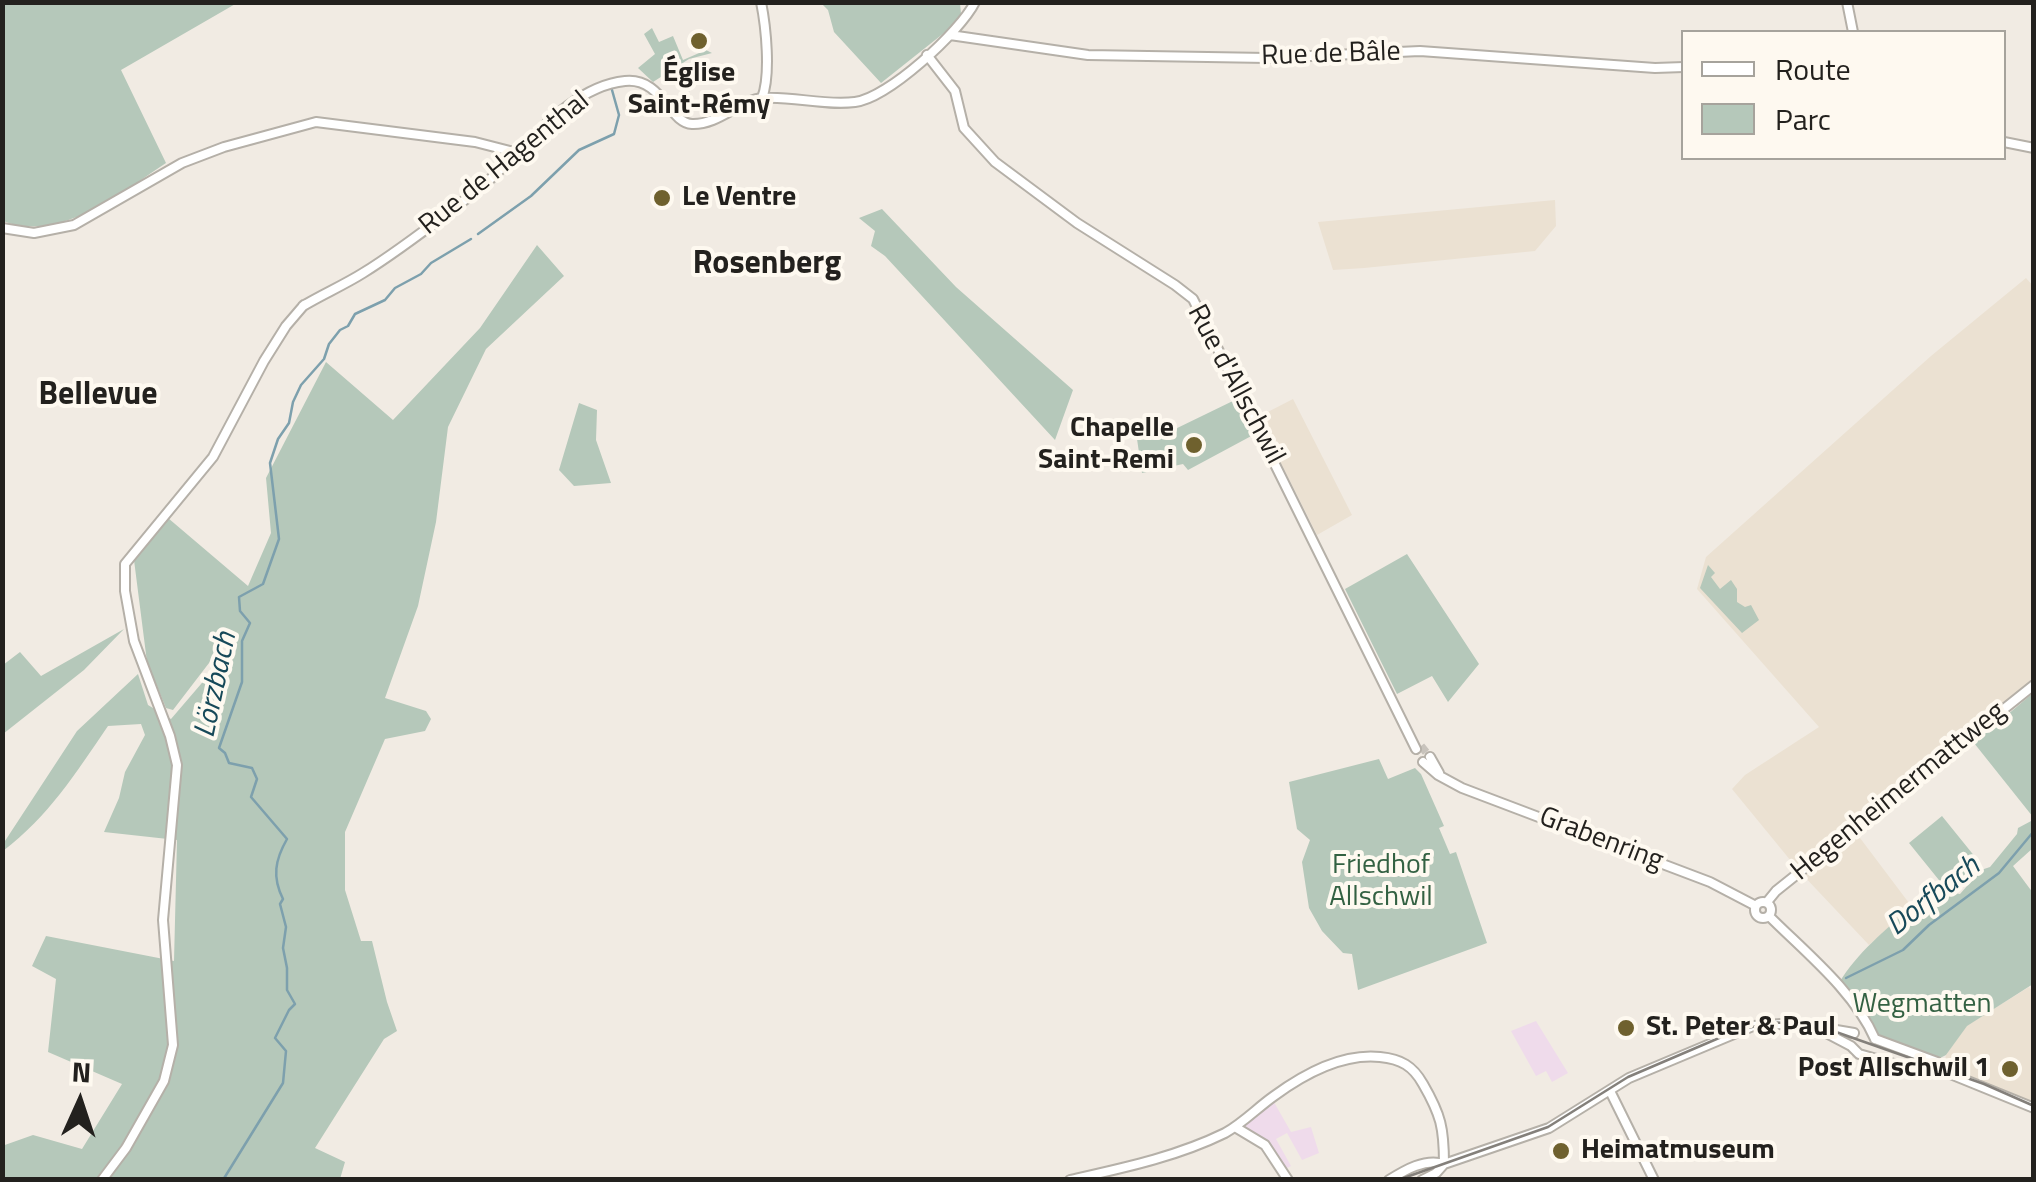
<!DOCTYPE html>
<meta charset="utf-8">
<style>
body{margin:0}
#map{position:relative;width:2036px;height:1182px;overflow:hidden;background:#f1ebe3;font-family:"Titillium Web",sans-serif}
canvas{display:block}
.frame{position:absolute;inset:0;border:5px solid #23211e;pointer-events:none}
.legend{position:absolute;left:1681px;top:30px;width:325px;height:130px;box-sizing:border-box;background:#fef9f0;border:2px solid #a6a39c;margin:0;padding:12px 18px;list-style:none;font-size:30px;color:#23211e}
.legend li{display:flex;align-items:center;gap:20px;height:50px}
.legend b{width:50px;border:2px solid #a6a39c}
.north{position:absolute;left:30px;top:1052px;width:100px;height:100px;-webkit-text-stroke:8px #fef9f0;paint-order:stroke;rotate:3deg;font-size:28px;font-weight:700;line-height:40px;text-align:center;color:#23211e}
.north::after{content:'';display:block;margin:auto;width:35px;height:45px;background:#23211e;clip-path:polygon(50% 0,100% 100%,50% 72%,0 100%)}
</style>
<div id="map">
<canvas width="2036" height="1182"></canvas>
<div class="frame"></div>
<ul class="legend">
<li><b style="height:12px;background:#fff"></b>Route</li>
<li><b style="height:28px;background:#b5c8ba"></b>Parc</li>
</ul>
<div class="north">N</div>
</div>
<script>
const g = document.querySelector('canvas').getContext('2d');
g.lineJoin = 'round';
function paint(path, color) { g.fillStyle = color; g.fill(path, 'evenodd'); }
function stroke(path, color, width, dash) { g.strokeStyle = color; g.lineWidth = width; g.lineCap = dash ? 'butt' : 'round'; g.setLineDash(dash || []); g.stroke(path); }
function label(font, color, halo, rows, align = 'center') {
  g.font = font + ' "Titillium Web",sans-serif'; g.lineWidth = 8; g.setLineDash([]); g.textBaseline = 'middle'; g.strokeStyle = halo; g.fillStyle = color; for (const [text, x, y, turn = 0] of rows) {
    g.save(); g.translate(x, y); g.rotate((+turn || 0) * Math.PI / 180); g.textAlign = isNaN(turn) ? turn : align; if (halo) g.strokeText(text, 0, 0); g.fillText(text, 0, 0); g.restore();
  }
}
paint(new Path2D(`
 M1555,200l1,26 -21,25 -171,17 -31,2 -15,-48z
 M2026,278l8,9 -1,398 -179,145 58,77 -43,38 -69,-73 -68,-83 13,-14 74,-48 -122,-138 9,-32 225,-201z
 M1293,399l59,116 -35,20 -59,-118z
 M2029,987l5,7 -1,114 -90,-37 3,-16 20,-29z`), '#ebe1d2');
paint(new Path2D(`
 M1536,1021l32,52 -16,9 -6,-11 -10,5 -25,-45z
 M1271,1097l20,35 20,-5 8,26 -17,7 -15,-27 -11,6 15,27 -8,4 -7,-13 -41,-30z`), '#efdbeb');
paint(new Path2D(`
 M2,3l1,-1 234,1 -116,67 45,93c-45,30 -106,80 -163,58z
 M821,3h139l1,11 -7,11 -73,58 -47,-51 -6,-22z
 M652,28l7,14 14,-6 10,24 23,-10 6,3 -23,6 -36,23 -15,-14 17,-14 -11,-20z
 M882,209l74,78 117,103 -18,50 -170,-184 -14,-10 4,-15 -16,-13z
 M537,245l27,31 -78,73 -38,78 -12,95 -18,84 -33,92 41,13 5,8 -6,12 -40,8 -40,93v58l16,51h11l15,61 10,29 -13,8 -69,109 30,14 -5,17h-337l-1,-33 31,-11 49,14 40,-65 -74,-32 8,-73 -24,-13 14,-30 128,25 3,-121 -73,-8 15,-34 6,-26 20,-37 -4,-11 -33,2c-32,47 -60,91 -105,125v-7l74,-113 61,-57 10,31 23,14 54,-63 7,-23 -59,77 -7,-2 -19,-46 -13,-102 2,-6 32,-36 80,68 23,-53 -5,-55 60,-116 67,58 87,-92z
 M1239,398l16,36 -67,36 -5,-6 -41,9 -5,-34 32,-7z
 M579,403l18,7 -1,30 15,43 -37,3 -15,-16z
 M1407,554l72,110 -31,38 -16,-26 -35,18 -52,-105z
 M1708,565l7,8 -4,4 9,12 11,-9 6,9v13l8,5 6,-2 8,15 -17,13 -42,-45z
 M124,629l-40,41 -81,64v-69l17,-13 21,24z
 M2033,693v124l-59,-74z
 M1379,759l9,20 27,-11 6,6 23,52 -5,2 11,26 6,-2 31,91 -129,47 -6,-36 -9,-1 -21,-22 -13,-23 -7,-46 8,-22 -13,-11 -8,-47z
 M1942,816l38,47 -33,27 -38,-47z
 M2033,820v28l-20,18 20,27v91l-66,42 -21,29 -12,6 -59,-22 -36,-56c18,-30 46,-53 73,-76l10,3 25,-18 13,2 21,-24 9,-3 27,-33 1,-6z`), '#b5c8ba');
stroke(new Path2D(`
 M478,234l53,-38 48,-46 35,-16 5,-19 -7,-25
 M1846,978l57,-28 26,-25 70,-52 35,-42
 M223,1180l60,-97 3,-32 -11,-13 14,-28 6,-6 -8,-14v-22l-4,-20 3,-21 -6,-23 3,-5c-11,-22 -8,-39 4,-60l-36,-42 6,-18 -5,-11 -23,-5 -4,-10 -6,-5 23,-66v-41l8,-18 -10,-12 -1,-14 24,-13 16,-45 -9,-76 8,-24 11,-16 4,-21 8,-17 23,-26 5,-15 11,-14 8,-4 7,-12 30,-14 10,-12 26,-14 10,-11 40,-24`), '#7da0ad', 2.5);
stroke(new Path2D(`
 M1421,746l9,11`), '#c8c3bc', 8, [8, 4]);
const secondary = new Path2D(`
 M761,2c5,25 10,73 1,96
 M1847,2l6,30
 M950,35l138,20 179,3 153,-7 235,17 29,-1
 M927,55l28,36 9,37 31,34 82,61 98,62 18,14 223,450
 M2004,142l30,6
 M2,228l32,5 40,-8 108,-62 42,-16 92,-25 159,20 39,10
 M303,306c20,-12 41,-21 60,-33 39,-24 75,-53 111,-80 45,-34 90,-106 151,-112 37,-4 44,42 67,43 27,1 47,-24 71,-26 31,-2 61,8 92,4 33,-4 105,-70 120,-100
 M1430,757l9,16
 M1423,762l15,13 24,13 248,94 46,24
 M1755 910a8 8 0 1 1 16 0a8 8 0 1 1-16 0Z
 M1767,902l9,-11 258,-206
 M1769,916c37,37 85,75 106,123
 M1813,1026l38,20 8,8 70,20 14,-3 91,37
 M1875,1039l62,23 6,9
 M1610,1091l44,89
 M1235,1127l30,18 23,35
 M102,1180l24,-32 38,-67 9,-36 -10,-125 14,-155 -7,-29 -36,-95 -9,-50v-27l88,-107 51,-96 22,-35 18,-21
 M1070,1180c53,-12 106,-23 155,-47 18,-10 32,-25 49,-37 30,-22 68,-43 106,-39 21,2 33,9 43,27 18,31 21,44 21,80
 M1389,1180c16,-10 36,-22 55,-16l105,-36 80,-50 124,-52 42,-3 59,10
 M1422,1180l14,-7 8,-9`);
stroke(secondary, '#b5b0a8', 12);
stroke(secondary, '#fff', 8);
stroke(new Path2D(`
 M1398,1180l150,-53 80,-50 105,-45 38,-10 48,4 165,58 50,22`), '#84807b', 2.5);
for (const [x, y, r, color] of [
 [699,41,10,"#6f612e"],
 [662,198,10,"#6f612e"],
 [1194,445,10,"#6f612e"],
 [1626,1028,10,"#6f612e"],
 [2010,1069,10,"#6f612e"],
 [1561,1151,10,"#6f612e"]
]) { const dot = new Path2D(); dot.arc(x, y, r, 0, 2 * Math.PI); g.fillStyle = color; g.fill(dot); stroke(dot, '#fef9f0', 4); }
label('28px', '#23211e', '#fef9f0', [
 ["Rue de Bâle",1331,55,-2],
 ["Rue de Hagenthal",505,164,-39],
 ["Rue d'Allschwil",1235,385,62],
 ["Hegenheimermattweg",1899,792,-39],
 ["Grabenring",1601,840,21]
]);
label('bold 28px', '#23211e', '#fef9f0', [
 ["Église",699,74,"center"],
 ["Saint-Rémy",699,106,"center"],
 ["Le Ventre",682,198],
 ["Chapelle",1174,429,"right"],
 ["Saint-Remi",1174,461,"right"],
 ["St. Peter & Paul",1646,1028],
 ["Post Allschwil 1",1990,1069,"right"],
 ["Heimatmuseum",1581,1151]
], 'left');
label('28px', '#336142', '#fef9f0', [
 ["Friedhof",1381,866],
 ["Allschwil",1381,898],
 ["Wegmatten",1922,1005]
]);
label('italic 30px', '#174959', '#fef9f0', [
 ["Lörzbach",217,685,-78],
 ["Dorfbach",1934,897,-38]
]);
label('bold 32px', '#23211e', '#fef9f0', [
 ["Rosenberg",767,265],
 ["Bellevue",98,396]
]);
</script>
